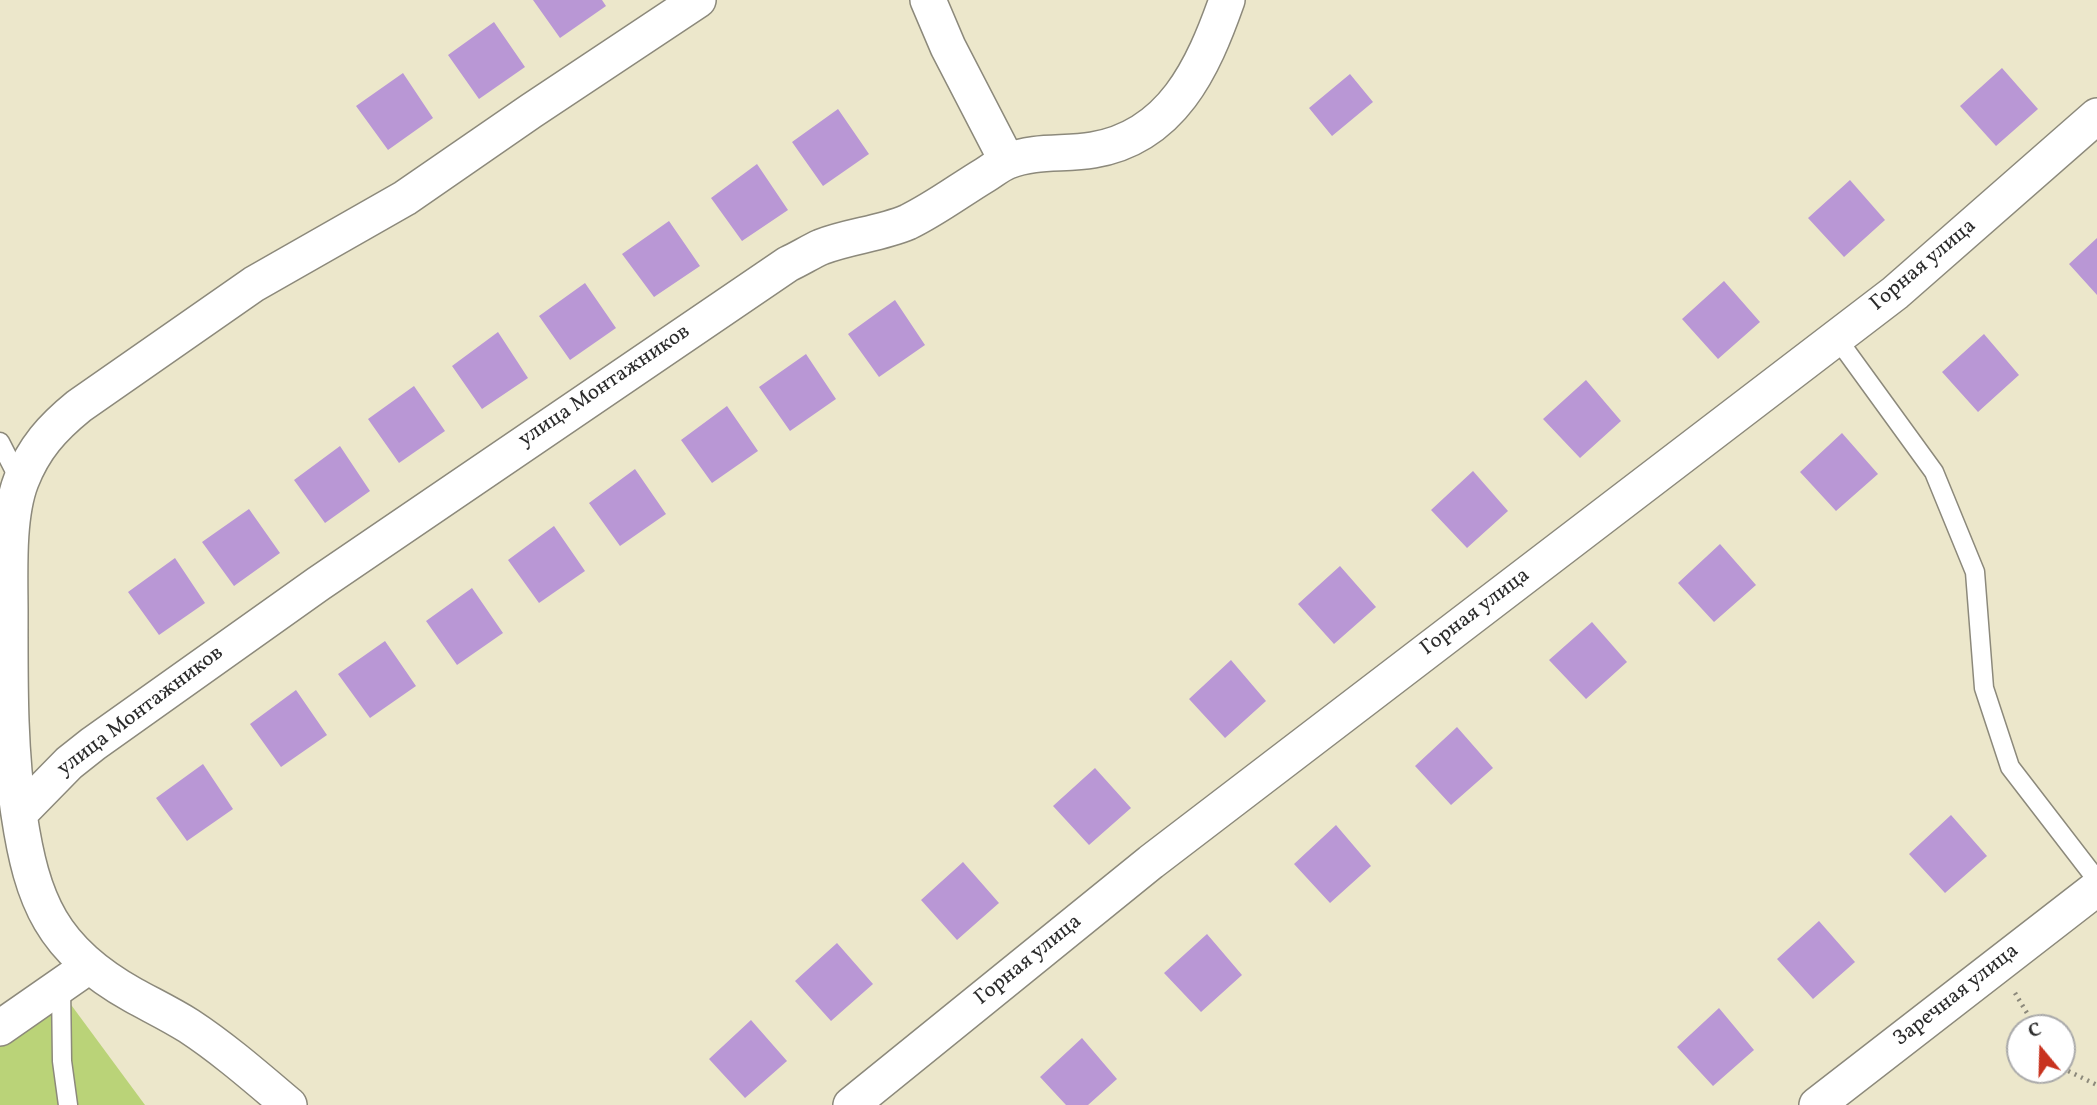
<!DOCTYPE html>
<meta charset="utf-8">
<style>
body{margin:0}
#map{position:relative;width:2097px;height:1105px;overflow:hidden;background:#ece7cb;font-family:Vollkorn,serif}
canvas{display:block}
.north{position:absolute;left:2006px;top:1014px;width:70px;height:70px;box-sizing:border-box;background:#fff;border:2px solid #aaa;border-radius:50%;rotate:341deg;font-size:19px;font-weight:700;line-height:28px;text-align:center;color:#2b2b2b}
.north::after{content:'';display:block;margin:auto;width:24px;height:32px;background:#c8321e;clip-path:polygon(50% 0,100% 100%,50% 72%,0 100%)}
</style>
<div id="map">
<canvas width="2097" height="1105"></canvas>
<div class="north">С</div>
</div>
<script>
const g = document.querySelector('canvas').getContext('2d');
g.lineJoin = 'round';
function paint(path, color) { g.fillStyle = color; g.fill(path, 'evenodd'); }
function stroke(path, color, width, dash) { g.strokeStyle = color; g.lineWidth = width; g.lineCap = dash ? 'butt' : 'round'; g.setLineDash(dash || []); g.stroke(path); }
function label(font, color, halo, rows, align = 'center') {
  g.font = font + ' Vollkorn,serif'; g.lineWidth = 6; g.setLineDash([]); g.textBaseline = 'middle'; g.strokeStyle = halo; g.fillStyle = color; for (const [text, x, y, turn = 0] of rows) {
    g.save(); g.translate(x, y); g.rotate((+turn || 0) * Math.PI / 180); g.textAlign = isNaN(turn) ? turn : align; if (halo) g.strokeText(text, 0, 0); g.fillText(text, 0, 0); g.restore();
  }
}
paint(new Path2D(`
 M69,1002l76,103h-145v-63z`), '#bad378');
paint(new Path2D(`
 M533,0h69l4,6 -46,32z
 M494,22l31,45 -46,32 -31,-44z
 M2002,68l36,41 -42,37 -36,-40z
 M403,73l30,45 -45,32 -32,-44z
 M1350,74l23,28 -41,34 -23,-28z
 M838,109l31,45 -46,32 -31,-44z
 M757,164l31,46 -46,31 -31,-43z
 M1850,180l35,40 -41,37 -36,-39z
 M669,221l31,45 -46,31 -32,-43z
 M2097,238v57l-28,-31z
 M1724,281l36,41 -42,37 -36,-40z
 M585,283l31,45 -46,32 -31,-44z
 M895,300l30,45 -46,32 -31,-43z
 M498,332l30,46 -46,31 -30,-43z
 M1984,334l35,41 -41,37 -36,-40z
 M806,354l30,45 -46,32 -31,-44z
 M1586,380l35,41 -41,37 -37,-39z
 M414,386l31,45 -46,32 -31,-44z
 M727,406l31,45 -46,32 -31,-43z
 M1842,433l36,41 -42,37 -36,-39z
 M340,446l30,45 -45,32 -31,-43z
 M635,469l31,45 -46,32 -31,-43z
 M1473,471l35,40 -41,37 -36,-38z
 M249,509l31,44 -46,33 -32,-44z
 M554,526l31,45 -46,32 -31,-43z
 M1720,544l36,41 -42,37 -36,-39z
 M175,558l30,45 -46,32 -31,-43z
 M1340,566l36,41 -42,37 -36,-40z
 M472,588l31,45 -46,32 -31,-44z
 M1592,622l35,40 -41,37 -37,-39z
 M385,641l31,45 -46,32 -32,-44z
 M1231,660l35,41 -41,37 -36,-39z
 M296,690l31,45 -46,32 -31,-43z
 M1457,727l36,41 -42,37 -36,-39z
 M203,764l30,45 -46,32 -31,-43z
 M1095,768l36,40 -42,37 -36,-39z
 M1951,815l36,41 -42,37 -36,-39z
 M1336,825l35,41 -41,37 -36,-39z
 M963,862l36,41 -42,37 -36,-40z
 M1819,921l36,41 -42,37 -36,-40z
 M1207,934l35,41 -41,37 -37,-39z
 M837,943l36,41 -42,37 -36,-40z
 M1719,1008l35,42 -41,36 -36,-39z
 M751,1020l36,41 -42,37 -36,-39z
 M1082,1038l35,41 -29,26h-22l-26,-28z`), '#b997d5');
const lane = new Path2D(`
 M1836,337l98,135 41,100 9,116 26,79 87,113
 M0,442l21,41
 M61,986l1,75 6,44`);
const street = new Path2D(`
 M698,0l-167,111 -126,87 -151,86 -175,122c-27,22 -45,42 -58,75 -14,36 -11,92 -11,132 0,67 -1,134 9,201l50,-51 24,-19 225,-160 470,-320c11,-5 22,-12 33,-17 28,-11 59,-13 87,-25 27,-13 52,-32 77,-47 8,-5 15,-11 23,-14 28,-11 57,-6 85,-11 79,-13 110,-82 134,-150
 M928,0l20,47 59,114
 M19,814c13,87 33,136 114,181 18,10 37,19 56,31 35,23 68,52 100,79
 M0,1028l89,-62
 M851,1105l300,-243 744,-569 202,-177
 M1817,1105l280,-217`);
stroke(lane, '#8c897b', 21);
stroke(street, '#8c897b', 38);
stroke(new Path2D(`
 M2015,993l21,35
 M2062,1068l35,17`), '#8c897b', 4.5, [2, 5]);
stroke(lane, '#fff', 18);
stroke(street, '#fff', 35);
label('21px', '#2b2b2b', '#fff', [
 ["Горная улица",1924,266,-40],
 ["улица Монтажников",605,387,-34],
 ["Горная улица",1476,613,-37],
 ["улица Монтажников",141,712,-37],
 ["Горная улица",1029,961,-39],
 ["Заречная улица",1957,996,-38]
]);
</script>
